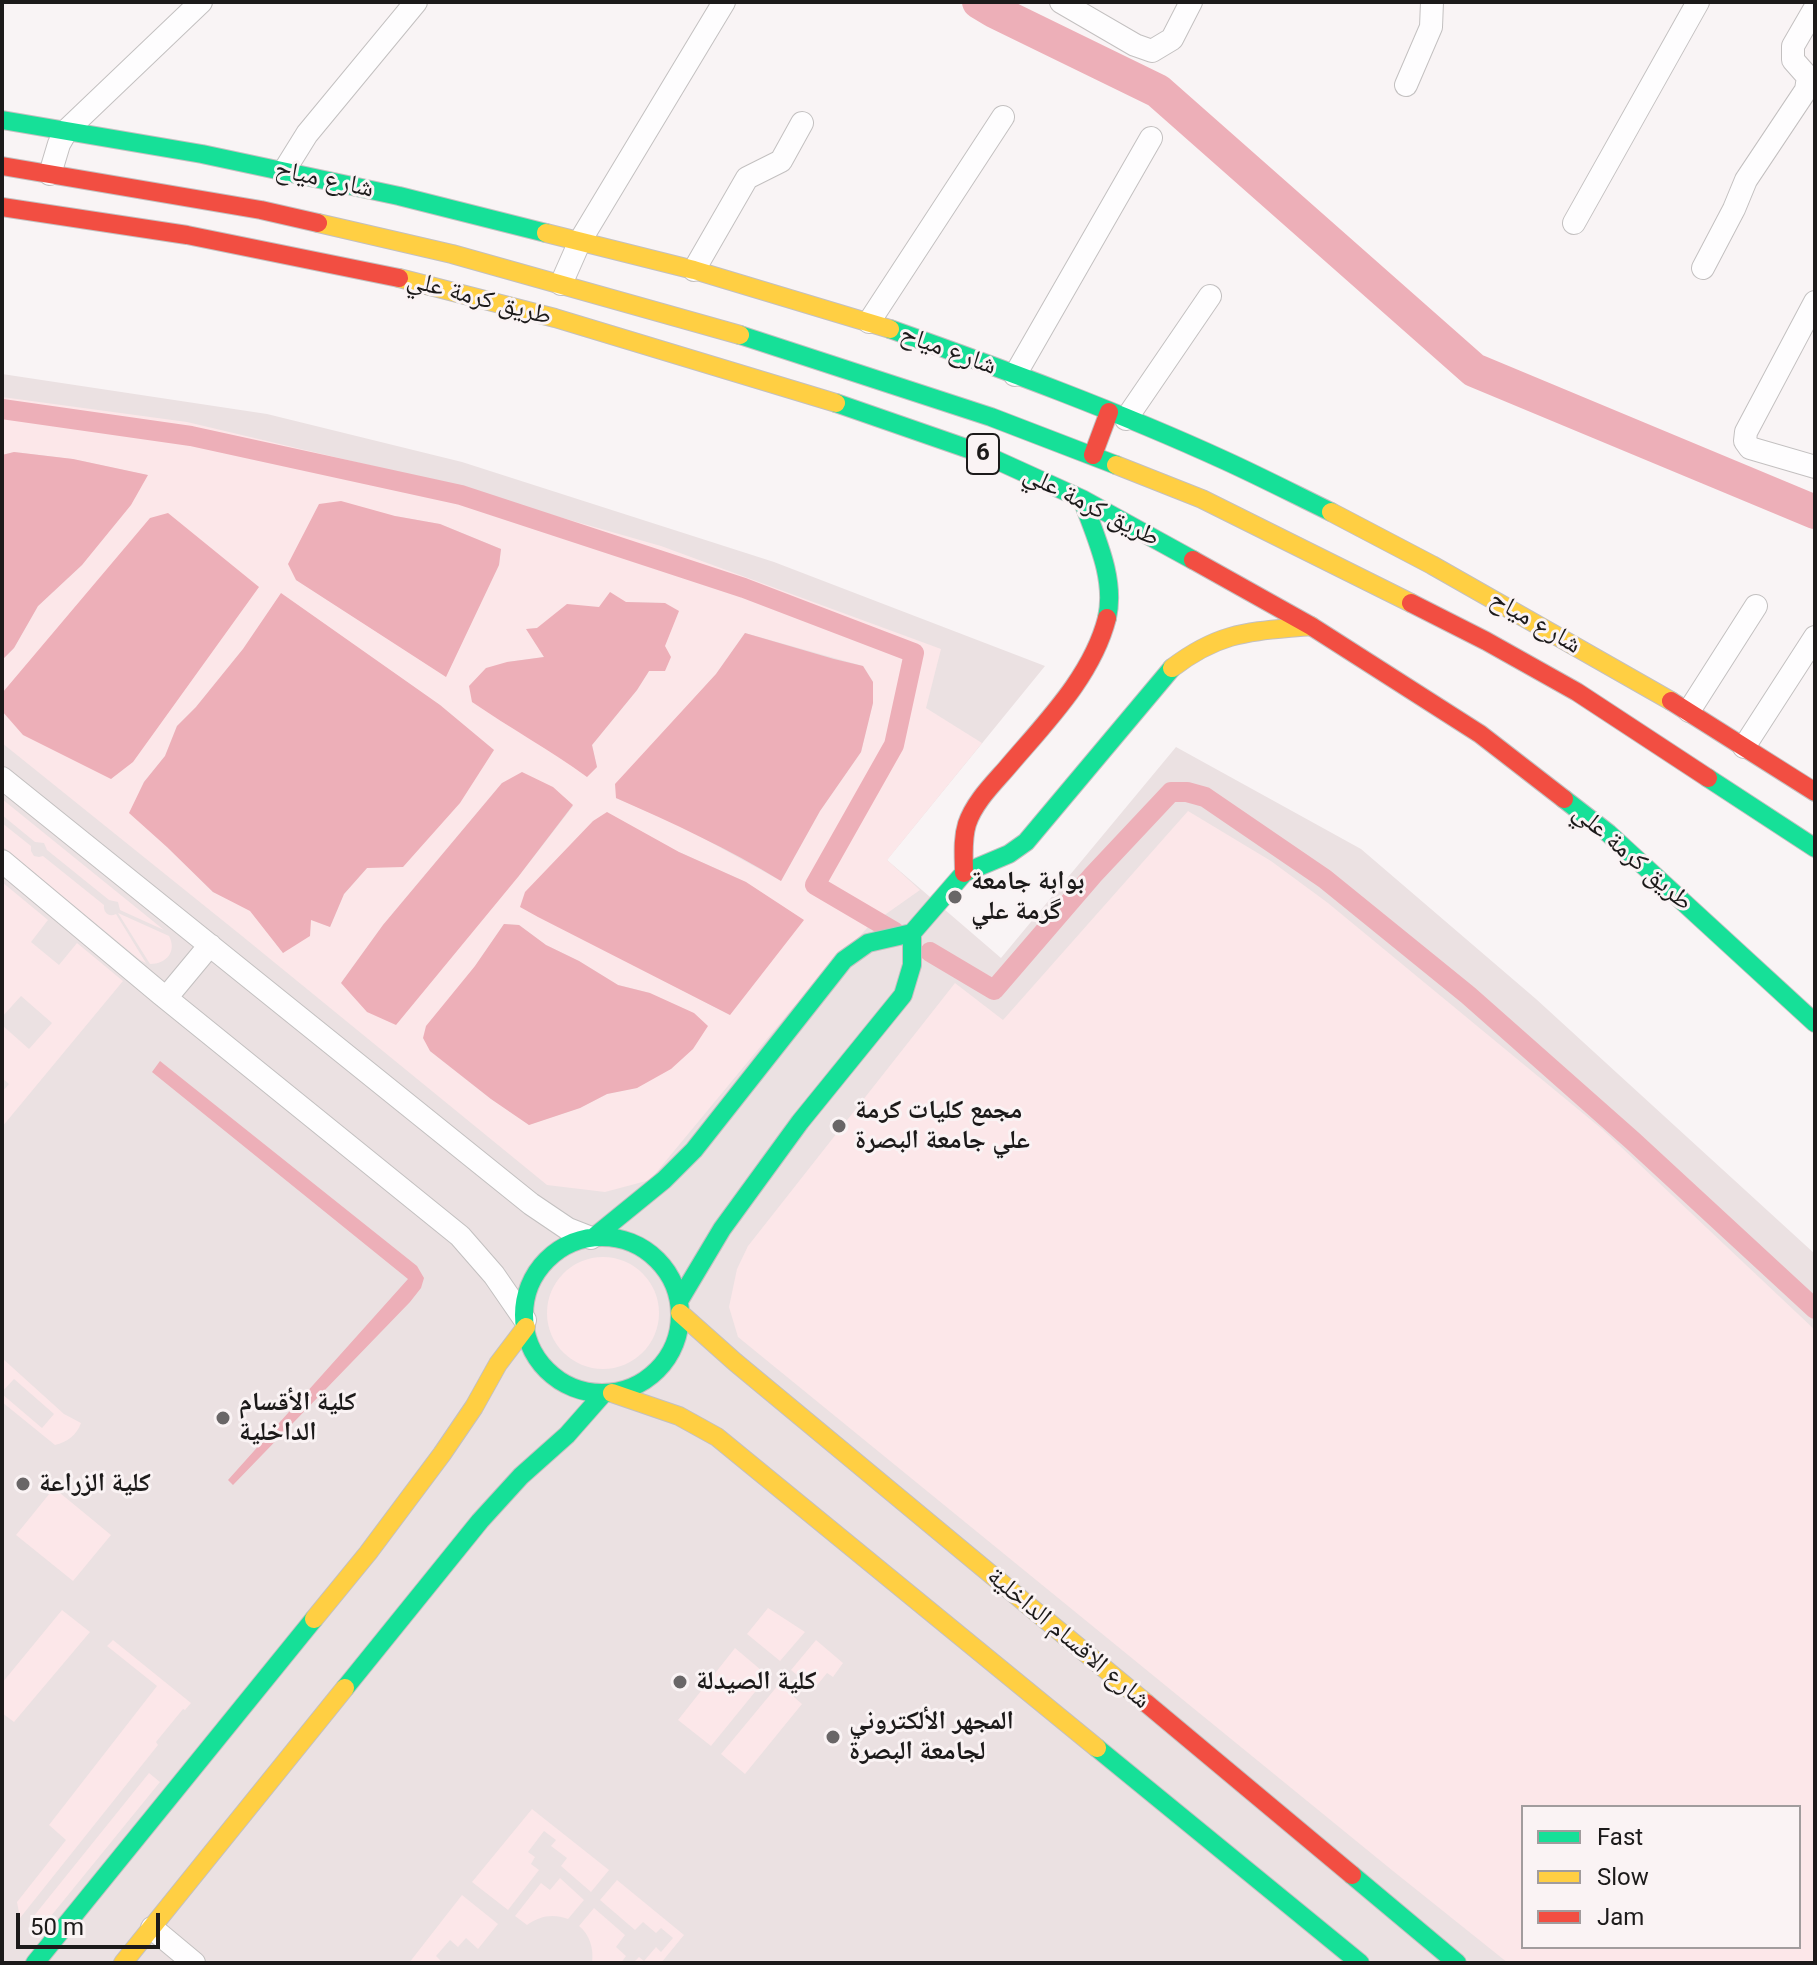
<!DOCTYPE html>
<meta charset="utf-8">
<style>
body{margin:0}
#map{position:relative;width:1817px;height:1965px;overflow:hidden;background:#f9f4f5;font-family:Roboto,sans-serif}
canvas{display:block}
.frame{position:absolute;inset:0;border:4px solid #1c1a1a;pointer-events:none}
.legend{position:absolute;left:1521px;top:1805px;width:280px;height:144px;box-sizing:border-box;background:#faf3f4;border:2px solid #a19c9d;margin:0;padding:10px 14px;list-style:none;font-size:24px;color:#1c1a1a}
.legend li{display:flex;align-items:center;gap:16px;height:40px}
.legend b{width:40px;border:2px solid #a19c9d}
.scale{position:absolute;left:16px;top:1913px;width:144px;height:36px;box-sizing:border-box;border:4px solid #1c1a1a;border-top:0;padding-left:10px;font-size:24px;line-height:28px;white-space:nowrap;color:#1c1a1a;-webkit-text-stroke:6px #faf3f4;paint-order:stroke}
</style>
<div id="map">
<canvas width="1817" height="1965"></canvas>
<div class="frame"></div>
<ul class="legend">
<li><b style="height:10px;background:#16e098"></b>Fast</li>
<li><b style="height:10px;background:#ffcf43"></b>Slow</li>
<li><b style="height:10px;background:#f24e42"></b>Jam</li>
</ul>
<div class="scale">50 m</div>
</div>
<script>
const g = document.querySelector('canvas').getContext('2d');
g.lineJoin = 'round';
function paint(path, color) { g.fillStyle = color; g.fill(path, 'evenodd'); }
function stroke(path, color, width, dash) { g.strokeStyle = color; g.lineWidth = width; g.lineCap = dash ? 'butt' : 'round'; g.setLineDash(dash || []); g.stroke(path); }
function label(font, color, halo, rows, align = 'center') {
  g.font = font + ' Roboto,"Noto Naskh Arabic",sans-serif'; g.lineWidth = 6; g.setLineDash([]); g.textBaseline = 'middle'; g.strokeStyle = halo; g.fillStyle = color; for (const [text, x, y, turn = 0] of rows) {
    g.save(); g.translate(x, y); g.rotate((+turn || 0) * Math.PI / 180); g.textAlign = isNaN(turn) ? turn : align; if (halo) g.strokeText(text, 0, 0); g.fillText(text, 0, 0); g.restore();
  }
}
paint(new Path2D(`
 M2,374l265,40 195,48 312,100 271,104 -158,194 114,98 175,-211 185,102 175,150 279,255v709h-1813zM1523,1807h276v140h-276z`), '#ebe1e2');
paint(new Path2D(`
 M2,397l185,25 232,55 242,69 280,103 -15,59 56,35 -95,117 33,30 -51,36 -79,85 -140,169 -45,12 -58,-7 -305,-249 -240,-193v-83l12,-12 24,-42 44,-41 65,-90 -74,-16 -59,-7 -12,3zM395,516l45,8 61,25 -2,16 -53,111 -150,-96zM281,594l159,111 54,45 -127,118 -23,26 -14,33 -19,-8 -28,34 -33,-43 -37,-18 -46,-45 -37,-34 14,-31 21,-26 12,-30 19,-19 47,-58zM626,602l39,1v43l-28,44 -45,55 5,22 -10,9 -22,-16 -58,-98 37,-5 -17,-28 10,-1 62,-21zM745,633l118,33 10,16v21l-12,49 -41,59 -39,70 -98,-54 -67,-29 57,-76 43,-48zM502,783l71,23 -55,71 -177,106 42,-58zM679,852l67,30 -16,133 -83,-43zM504,924l15,1 27,20 33,16 39,24 32,8 -13,95 -30,6 -27,14 -51,17 -38,-26 -61,-48 45,-85z
 M2,799l162,131 -44,-20 -2,-8 -9,-2 -62,-50 -3,-7 -9,-1 -33,-27z
 M1188,811l83,50 57,42 274,226 213,201v633h-307l-115,-92 -655,-534 -9,-30 8,-38 11,-23 207,-263 48,37zM1523,1807h276v140h-276z
 M2,823l29,23v5l3,5 5,1 4,-1 61,49c-1,7 5,13 12,9l30,49 -6,-3 -138,-114z
 M2,882l46,38 -17,22 28,23 18,-22 46,38 -121,146v-35l7,-8 -7,-6v-53l27,24 23,-26 -31,-27 -19,21z
 M118,913l51,23c8,15 -2,28 -19,28z
 M547 1313a56 56 0 1 1 112 0a56 56 0 1 1-112 0Z
 M2,1358l62,56 17,9c-4,12 -14,19 -26,22l-53,-43v-8l40,34 12,-14 -40,-35 -12,13z
 M54,1488l57,47 -38,46 -57,-46z
 M768,1608l37,24 -25,29 -33,-27z
 M62,1610l28,22 -76,90 -12,-9v-30z
 M113,1640l78,63 -6,7 -2,-1 -27,33 2,3 -138,173 -3,-16 49,-62 -17,-15 108,-139 -50,-40z
 M816,1640l27,23 -10,14 -6,-4 -13,16 -23,-19z
 M735,1648l33,28 -57,70 -33,-26z
 M779,1684l23,20 -57,70 -24,-20z
 M149,1773l11,9 -109,134 -18,1z
 M532,1809l77,61 -18,22 -30,-26 6,-8 -16,-12 5,-6 -12,-9 -16,21 7,5 -4,7 8,6 -31,40 -36,-28z
 M560,1878l24,22 -16,19c-15,-6 -29,-3 -41,6l-12,-9 26,-33 9,7z
 M617,1880l67,55 -23,28h-28l6,-6 5,4 12,-14 5,5 12,-14 -12,-10 -5,5 -13,-11 -8,8 -35,-30z
 M462,1895l36,29 -20,25 -12,-11 -8,9 -8,-7 -14,16 7,7h-34z
 M594,1908l31,27 -9,12 10,9 -5,7h-29c2,-14 -2,-28 -13,-37z`), '#fce7e9');
paint(new Path2D(`
 M14,452l59,7 75,16 -17,30 -49,60 -44,41 -24,42 -12,12v-205z
 M341,501l54,15 45,8 61,25 -2,16 -53,112 -150,-97 -8,-16 31,-60z
 M168,513l91,74 -126,175 -22,17 -88,-44 -21,-24 1,-19 147,-174z
 M610,592l16,10 39,1 14,8 -14,35 6,11 -6,14h-16l-12,19 -45,55 5,22 -10,10c-37,-27 -77,-49 -115,-75l-3,-16 17,-18 21,-6 37,-5 -18,-28 11,-1 30,-24 32,3z
 M281,593l159,112 54,45 -34,53 -57,64 -36,1 -23,26 -14,33 -19,-7 -1,16 -27,17 -33,-42 -37,-19 -46,-45 -38,-34 15,-31 21,-26 12,-30 19,-19 47,-58z
 M745,633l89,26 29,7 10,16v21l-12,49 -41,59 -39,70c-52,-32 -108,-58 -165,-83l-1,-14 101,-110z
 M522,772l31,15 20,18 -55,72 -122,148 -29,-13 -26,-29 42,-58 119,-142z
 M607,812l72,40 67,30 58,38 -74,95 -192,-98 -18,-10 5,-15 68,-71z
 M504,924l15,1 27,20 33,16 39,24 32,8 44,20 14,13 -15,23 -22,20 -34,19 -30,6 -27,14 -51,17 -38,-26 -61,-48 -7,-13 3,-12 49,-60z
 M160,1061l257,205 7,12 -3,10 -11,14 -177,183 -5,-5 180,-201 -256,-207z`), '#edafb8');
stroke(new Path2D(`
 M2,409l189,27 270,59 283,93 170,65 -20,92 -79,140 80,47
 M930,952l64,38 99,-115 78,-83h16l18,5 120,82 143,116 165,146 182,168`), '#edafb8', 20);
stroke(new Path2D(`
 M979,2l15,9 164,80 316,279 341,142`), '#edafb8', 34);
const street = new Path2D(`
 M1061,2l74,43 17,6 20,-12 19,-37
 M1406,85l25,-58 1,-25
 M284,171l23,-37 109,-132
 M50,174l9,-30 8,-14 134,-128
 M1574,223l124,-221
 M1703,268l31,-59 12,-29 60,-90 2,-13 -15,-17v-14l22,-38
 M694,270l53,-92 34,-17 21,-38
 M561,284l19,-43 144,-239
 M1815,302l-69,130 -1,9 5,7 65,19
 M869,322l134,-205
 M1015,375l136,-237
 M1126,419l84,-123
 M1689,711l67,-105
 M1744,747l71,-110
 M2,778l529,426 37,25 23,9
 M2,861l159,133 299,242 34,39 31,45
 M166,998l44,-53
 M152,1928l42,35`);
const fast = new Path2D(`
 M2,120l200,34 197,42 147,37
 M890,329c113,40 227,82 336,132 35,16 70,34 105,51
 M740,335l251,82 125,48
 M836,403l147,51 99,45 111,61
 M1082,499c13,37 34,79 25,119
 M1708,778l107,70
 M1564,799l44,34 207,190
 M594,1237l70,-57 30,-30 150,-190 24,-17 44,-10 52,-60 45,-19 17,-12 146,-174
 M524 1315a78 78 0 1 1 156 0a78 78 0 1 1-156 0Z
 M679,1301l43,-72 78,-107 103,-127 9,-30v-32
 M345,1688l135,-167 41,-45 46,-41 37,-42
 M1097,1748l263,215
 M1352,1875l105,88
 M35,1963l279,-344`);
const slow = new Path2D(`
 M318,223l134,31 288,81
 M546,233l148,37 196,59
 M399,278l156,40 281,85
 M1116,465l86,34 209,104
 M1331,512l101,53 239,136
 M1172,668c50,-38 79,-36 139,-42
 M680,1313l55,49 411,341
 M612,1393l67,23 38,21 380,311
 M314,1619l54,-66 74,-99 32,-47 24,-43 28,-37
 M123,1963l222,-275`);
const jam = new Path2D(`
 M2,166l259,44 57,13
 M2,207l185,28 212,43
 M1093,455l16,-43
 M1193,560l118,66 169,108 84,65
 M1411,603l75,38 91,51 131,86
 M1671,701l144,91
 M964,873c0,-16 -2,-33 3,-49 7,-21 24,-38 39,-55 38,-45 86,-92 101,-151
 M1146,1703l206,172`);
stroke(street, '#c3c0c0', 24);
stroke(fast, '#c3c0c0', 20);
stroke(slow, '#c3c0c0', 20);
stroke(jam, '#c3c0c0', 20);
stroke(street, '#fefdfe', 22);
stroke(fast, '#16e098', 18);
stroke(slow, '#ffcf43', 18);
stroke(jam, '#f24e42', 18);
for (const [x, y, r, color] of [
 [955,897,8,"#696667"],
 [839,1126,8,"#696667"],
 [223,1418,8,"#696667"],
 [23,1484,8,"#696667"],
 [680,1682,8,"#696667"],
 [833,1737,8,"#696667"]
]) { const dot = new Path2D(); dot.arc(x, y, r, 0, 2 * Math.PI); g.fillStyle = color; g.fill(dot); stroke(dot, '#faf3f4', 3); }
for (const [x, y, w] of [
 [983,454,32]
]) { const box = new Path2D(); box.roundRect(x - w / 2, y - 20, w, 40, 6); g.fillStyle = '#faf3f4'; g.fill(box); stroke(box, '#1c1a1a', 2); }
label('bold 24px', '#1c1a1a', null, [
 ["6",983,454]
]);
label('26px', '#1c1a1a', '#faf3f4', [
 ["شارع مياح",324,180,12],
 ["طريق كرمة علي",479,299,15],
 ["شارع مياح",948,351,20],
 ["طريق كرمة علي",1091,507,27],
 ["شارع مياح",1535,623,30],
 ["طريق كرمة علي",1632,858,41],
 ["شارع الاقسام الداخلية",1068,1639,40]
]);
label('bold 26px', '#1c1a1a', '#faf3f4', [
 ["بوابة جامعة",971,882],
 ["گرمة علي",971,912],
 ["مجمع كليات كرمة",855,1111],
 ["علي جامعة البصرة",855,1141],
 ["كلية الأقسام",239,1403],
 ["الداخلية",239,1433],
 ["كلية الزراعة",39,1484],
 ["كلية الصيدلة",696,1682],
 ["المجهر الألكتروني",849,1722],
 ["لجامعة البصرة",849,1752]
], 'left');
</script>
